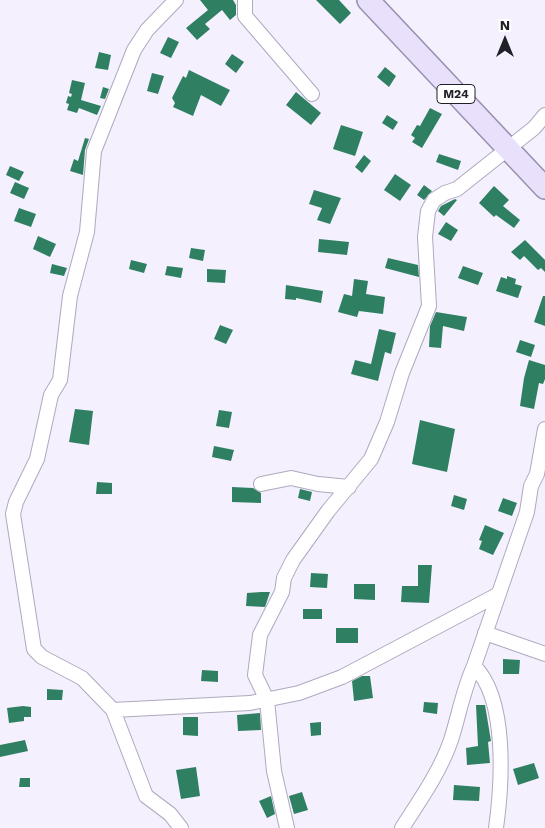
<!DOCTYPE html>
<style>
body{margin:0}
#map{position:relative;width:545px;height:828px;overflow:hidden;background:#f4f0fd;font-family:"Work Sans",sans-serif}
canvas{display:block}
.north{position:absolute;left:480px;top:15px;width:50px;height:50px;-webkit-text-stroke:4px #fff;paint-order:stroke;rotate:0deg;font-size:14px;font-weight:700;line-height:20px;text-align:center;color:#211f27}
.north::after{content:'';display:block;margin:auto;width:18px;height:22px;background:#211f27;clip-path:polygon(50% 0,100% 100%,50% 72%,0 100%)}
</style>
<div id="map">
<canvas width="545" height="828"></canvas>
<div class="north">N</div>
</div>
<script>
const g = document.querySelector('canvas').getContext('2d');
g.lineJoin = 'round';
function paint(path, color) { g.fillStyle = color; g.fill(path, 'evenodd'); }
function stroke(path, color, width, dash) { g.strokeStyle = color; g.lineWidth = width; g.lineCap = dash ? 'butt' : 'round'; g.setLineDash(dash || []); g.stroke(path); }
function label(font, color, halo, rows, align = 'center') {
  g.font = font + ' "Work Sans",sans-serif'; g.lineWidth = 4; g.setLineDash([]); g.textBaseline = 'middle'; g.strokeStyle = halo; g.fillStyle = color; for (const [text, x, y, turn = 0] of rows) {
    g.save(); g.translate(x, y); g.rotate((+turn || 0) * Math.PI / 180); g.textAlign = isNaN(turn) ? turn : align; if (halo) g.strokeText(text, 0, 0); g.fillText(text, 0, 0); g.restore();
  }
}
paint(new Path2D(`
 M200,0h33l3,5v10l-6,5 -8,-10 -17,14 5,5 -13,11 -11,-12 22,-18z
 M316,0h23l12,13 -11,11z
 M168,37l11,5 -8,16 -11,-5z
 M99,52l12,3 -3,15 -13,-2z
 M232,54l12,8 -8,11 -11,-9z
 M385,67l11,9 -7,11 -12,-10z
 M189,70l41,20 -9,16 -20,-11 -8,21 -20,-9 2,-4 -3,-5 11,-22 3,2z
 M152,73l12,3 -6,18 -11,-3z
 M72,80l13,3 -4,17 20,6 -4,9 -18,-7 -2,5 -10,-3 2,-6 -3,-1 2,-7 3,1 1,-3 -3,-1z
 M103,87l6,2 -4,10 -5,-1z
 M296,92l25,21 -10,12 -25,-20z
 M430,108l12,6 -20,34 -10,-6 3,-4 -4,-3 6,-10 3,1z
 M387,115l11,7 -5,8 -11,-7z
 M341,125l22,7 -8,24 -22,-7z
 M85,138l4,1 -4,11 -2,25 -13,-4 4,-12 4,2z
 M439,154l22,7 -3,9 -22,-8z
 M364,155l7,6 -9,12 -7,-6z
 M10,166l14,6 -5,9 -13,-6z
 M395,174l16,11 -11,16 -16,-11z
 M15,182l14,6 -5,11 -14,-6z
 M424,185l8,6 -8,9 -7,-5z
 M494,186l15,14 -6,6 17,14 -6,8 -18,-13 -2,2 -15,-14z
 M314,190l27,8 -11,26 -13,-4 5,-12 -13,-4z
 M455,199l2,1 -13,16 -6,-5 3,-5z
 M19,208l17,6 -5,13 -17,-6z
 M446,222l12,8 -7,11 -13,-7z
 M38,236l18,8 -6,13 -17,-8z
 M319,239l30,3 -2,13 -29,-3z
 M525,240l20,20v12l-4,-4 -3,2 -14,-14 -4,4 -9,-8z
 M191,248l14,2 -2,11 -14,-3z
 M388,258l30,7 1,12 -34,-9z
 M131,260l16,4 -3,9 -15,-4z
 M52,264l15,4 -3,8 -14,-3z
 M167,266l16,2 -2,10 -16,-3z
 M463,266l20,7 -5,12 -20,-7z
 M207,269l19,1 -1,13 -18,-1z
 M507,276l9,3 -1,5 7,2 -4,12 -22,-7 5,-14 6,2z
 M354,279l14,2 -2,13 19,3 -2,17 -24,-3 -2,6 -19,-5 6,-18 8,2z
 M286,285l37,6 -2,12 -25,-5v2l-11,-1z
 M543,296h2v30l-11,-4z
 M436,312l31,5 -3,14 -21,-5 -2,22 -12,-1 1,-21z
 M220,325l13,5 -7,14 -12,-5z
 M379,329l17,4 -5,21 -6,-2 -7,29 -27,-7 4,-14 16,4z
 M520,340l15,5 -4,12 -15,-5z
 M529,360l16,5v14l-2,5 -4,-1 -5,26 -14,-3 4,-28z
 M75,409l18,2 -4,34 -20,-3z
 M219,410l13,2 -3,16 -13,-2z
 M420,420l35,9 -8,43 -35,-8z
 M214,446l20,4 -3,11 -19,-4z
 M97,482l15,1v11h-16z
 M232,487l21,1 8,5v10l-29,-1z
 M300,489l12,3 -2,9 -12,-3z
 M454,495l13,4 -3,11 -13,-4z
 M503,498l14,5 -5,13 -14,-5z
 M485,525l19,8 -11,22 -14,-6 3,-8 -3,-1z
 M418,565h14l-3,38 -28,-1 1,-16h16z
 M311,573l17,1 -1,14 -17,-1z
 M354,584h21v16l-21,-1z
 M261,592h9l-5,15 -19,-1 1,-13z
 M303,609h19v10h-19z
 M336,628h22v15h-22z
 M503,659l17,1 -1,14h-16z
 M202,670l16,1v11l-17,-1z
 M362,676h8l3,22 -19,3 -2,-20z
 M47,689l16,1 -1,10h-15z
 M424,702l14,1 -1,11 -14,-2z
 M476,705h9l6,36 -3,1 2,21 -23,2 -1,-17 12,-2z
 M23,706l8,1v10h-7v4l-15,2 -2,-15z
 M260,713l1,17 -23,1 -1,-16z
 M183,717h15v19l-15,-1z
 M321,722v13l-10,1 -1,-13z
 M25,740l3,11 -28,6v-12z
 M534,763l5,15 -21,7 -5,-16z
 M196,767l4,29 -19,3 -5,-29z
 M20,778h10v9h-11z
 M454,785l26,2 -1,14 -26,-1z
 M302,792l6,18 -14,4 -5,-18z
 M271,796l4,18 -8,4 -8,-17z`), '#2f8063');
const minor = new Path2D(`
 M176,0l-29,30 -13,20 -40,101 -7,81 -17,64 -10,84 -9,15 -14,64 -21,43 -3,12 21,135 8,8 40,21 31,32 33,86 24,18 11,14
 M245,0v16l67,78
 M261,484l30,-6 27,6 31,3
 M485,633l60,21
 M113,710l137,-7 49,-10 43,-16 157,-83
 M287,828l-13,-57 -7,-71 -12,-25 5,-40 22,-43 2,-14 9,-18 35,-49 43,-52 16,-37 15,-49 27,-67 -4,-69 3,-26 6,-11 11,-7 12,-4 77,-61 11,-13
 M402,828c18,-28 38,-56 49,-88 8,-25 12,-50 23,-74
 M496,828c6,-43 12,-129 -22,-162l53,-154 4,-26 6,-12 8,-45`);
const primary = new Path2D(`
 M368,0l177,188`);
stroke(minor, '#afa9be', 16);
stroke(primary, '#9990af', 24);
stroke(minor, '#fff', 14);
stroke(primary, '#e9e1fb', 21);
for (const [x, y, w] of [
 [456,94,38]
]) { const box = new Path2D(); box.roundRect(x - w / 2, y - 9.5, w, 19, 4); g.fillStyle = '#fff'; g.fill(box); stroke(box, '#211f27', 1); }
label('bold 12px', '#211f27', null, [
 ["M24",456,94]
]);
</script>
